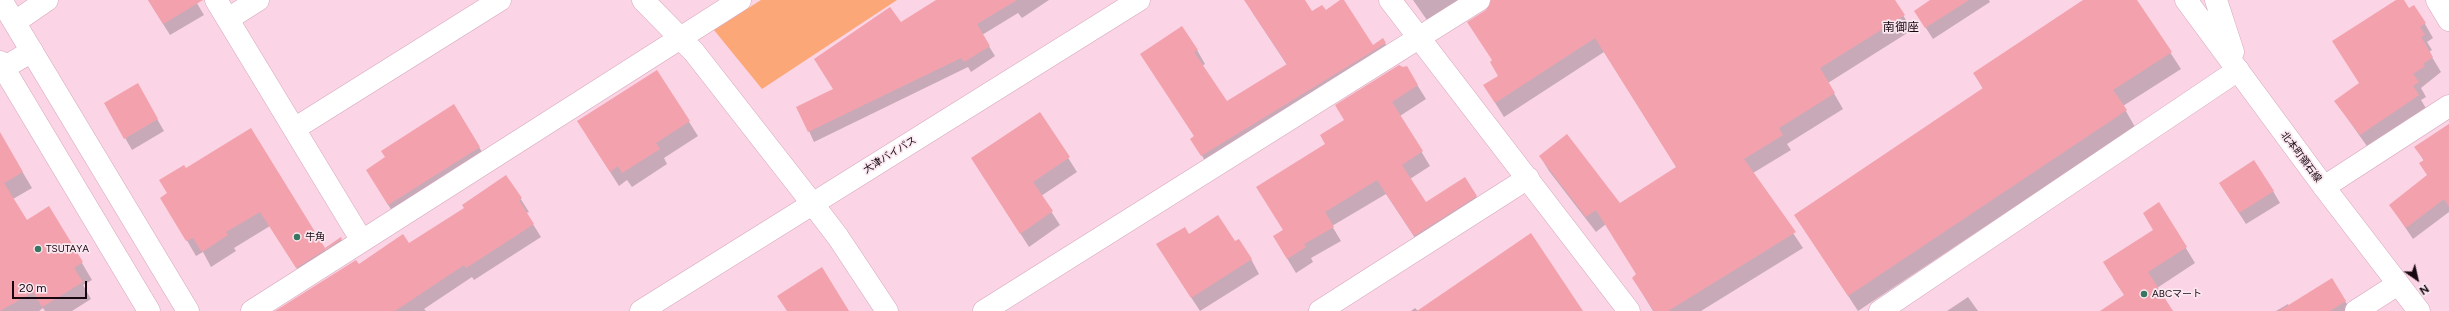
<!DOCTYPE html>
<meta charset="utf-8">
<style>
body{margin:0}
#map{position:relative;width:2449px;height:311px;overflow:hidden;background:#fbd4e5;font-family:Figtree,sans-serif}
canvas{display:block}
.north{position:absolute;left:2397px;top:259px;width:40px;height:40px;-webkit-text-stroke:3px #fbe7f0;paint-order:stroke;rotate:146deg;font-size:11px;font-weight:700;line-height:16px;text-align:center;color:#17070f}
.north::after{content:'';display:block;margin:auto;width:14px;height:18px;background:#17070f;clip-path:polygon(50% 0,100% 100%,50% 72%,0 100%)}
.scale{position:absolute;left:12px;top:281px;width:75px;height:18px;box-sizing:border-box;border:2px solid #17070f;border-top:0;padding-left:5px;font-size:12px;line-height:14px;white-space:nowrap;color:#17070f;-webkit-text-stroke:3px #fbe7f0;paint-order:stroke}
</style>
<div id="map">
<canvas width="2449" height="311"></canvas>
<div class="north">N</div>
<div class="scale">20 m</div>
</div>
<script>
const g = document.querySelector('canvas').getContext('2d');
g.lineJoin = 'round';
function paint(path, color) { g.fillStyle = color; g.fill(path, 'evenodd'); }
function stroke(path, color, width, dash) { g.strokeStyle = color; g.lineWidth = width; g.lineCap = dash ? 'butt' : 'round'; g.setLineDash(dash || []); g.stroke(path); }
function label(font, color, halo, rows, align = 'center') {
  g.font = font + ' Figtree,"Noto Sans JP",sans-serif'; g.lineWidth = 3.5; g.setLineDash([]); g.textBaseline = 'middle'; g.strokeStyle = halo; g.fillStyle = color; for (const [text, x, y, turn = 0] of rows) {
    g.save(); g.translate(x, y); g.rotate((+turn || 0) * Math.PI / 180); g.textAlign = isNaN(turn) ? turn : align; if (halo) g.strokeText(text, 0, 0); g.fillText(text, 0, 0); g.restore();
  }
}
paint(new Path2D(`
 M761,0h136l-135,89 -48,-59z`), '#fba777');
paint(new Path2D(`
 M148,0h47l9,15 -34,20z
 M938,0h111l-27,18 -4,-5 -36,22 13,21 -24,16 -3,-5 -154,75 -16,-35 36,-17 66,-66z
 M1247,0h57l8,12 13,-1 18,-11 29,47 11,-7 11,18 -184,111 -18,-30 3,-2 -53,-82 55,-5 8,14 -3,2 24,37 61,-38 -33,-50 -8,-14z
 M1413,0h44l6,10 -34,13z
 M1515,0h379l18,30 -84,53 15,26 -56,35 4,6 -38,23 50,75 -102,63h-48l-20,-33 4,-4 -31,-50 -10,8 -47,-61 -9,-15 79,48 58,-36 -73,-116 -100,65 -20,-32 15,-9 -7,-15z
 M1932,0h57l1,2 -57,37 -11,-17z
 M2085,0h51l45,69 -58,37 12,21 -277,184 -63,-96 188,-126 -9,-16z
 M2398,0h5l6,10 16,14 8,14 -6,4 5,8 -3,2 12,20 -20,16 5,9 -5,3 6,10 -58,39 -34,-48 25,-17z
 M1406,67l20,32 -26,17 30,50 -20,13 16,24 50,-7 8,14 -61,40 -37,-56 -54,32 9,15 -30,17 2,4 -17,11 -22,-36 9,-7 44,-86 18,-23z
 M657,71l41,65 -34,22 3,6 -35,23 -5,-7 -8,6 -32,-50z
 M137,84l27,47 -32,19 -27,-47z
 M1040,113l37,59 -36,24 19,29 -31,22 -57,-89z
 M2449,124v88l-36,27 -23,-34 38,-29 -4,-15 -8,-13z
 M251,129l74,121 16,-11 9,16 -44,28 -36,-57 -36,22 2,3 -25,16 -8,-15 -7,4 -25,-43 -3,-19 18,-25z
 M0,134l32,54 -19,11 -13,15z
 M479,147l9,15 -91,57 -21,-34z
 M506,176l23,36 -3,1 15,24 -67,43 -2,-3 -48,32 2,2h-137l69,-46 51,-21 56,-35z
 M2220,184l53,7 7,12 -34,21z
 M2159,204l36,59 -38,25 15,23h-70l23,-15 -12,-18 41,-47z
 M49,207l43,73 -9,5 8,14 -19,12h-27l-2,-3 -4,3h-39v-74z
 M1189,236l46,6 16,17 8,15 -59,37 -34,-52z
 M1968,297l10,14h-31z
 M2345,301l6,10h-75l12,-7 1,2z
 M1415,308l3,3h-7z`), '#0003');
paint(new Path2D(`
 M148,0h55l-40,24z
 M936,0h81l-40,24 13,22 -26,16 -3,-4 -153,74 -12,-25 37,-18 -19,-30 76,-52 11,15z
 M1244,0h61l7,11 10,-6 4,5 14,-10h4l29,45 10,-7 3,5 -185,113 -11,-17 4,-3 -54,-82 42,-28 16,24 -4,2 33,49 60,-37z
 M1491,0h404l10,15 -85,53 15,25 -56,35 4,7 -39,24 52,73 -128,79h-14l-22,-33 4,-4 -40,-64 -10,7 -47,-61 28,-22 53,69 56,-36 -81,-129 -100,65 -12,-18 15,-9 -8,-14 2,-2 -25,-38 19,-12z
 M1930,0h39l-44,28 -11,-17z
 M2083,0h54l35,52 -59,38 14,20 -279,186 -54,-81 189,-127 -10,-15z
 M2396,0h8l5,8 5,-3 12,18 -6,4 5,8 -4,2 12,20 -10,7 2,2 -12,8 6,8 -6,4 6,9 -59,40 -26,-34 25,-18 -27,-42z
 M1399,65l4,2 4,-1 11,19 -26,17 31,49 -21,14 24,37 39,-25 12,19 -63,40 -37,-56 -52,32 9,15 -30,17 2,3 -19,12 -14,-23 10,-6 -27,-43 69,-43 -5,-9 24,-15 -9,-15z
 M657,70l33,51 -34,22 4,6 -38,24 -4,-7 -8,6 -33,-51z
 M138,83l20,36 -34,20 -20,-36z
 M454,104l26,43 -92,58 -22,-35 19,-13 -4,-6z
 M1040,112l30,45 -37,25 20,29 -33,23 -49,-76z
 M2449,124v83l-5,-8 -38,29 -17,-23 38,-30 -8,-12 5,-3 -10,-13z
 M251,128l74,120 16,-11 1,2 -46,29 -36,-56 -34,20 2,3 -26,17 -9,-14 -7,3 -26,-43 7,-5 -8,-13 25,-15 2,3z
 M0,132l23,40 -19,11 23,37 22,-14 34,56 -9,6 9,14 -41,25 -9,-15 -33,19z
 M2254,160l20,31 -35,22 -20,-30z
 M506,175l16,23 -3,2 15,24 -68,44 -2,-3 -69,46h-120l81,-51 3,4 44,-30 6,9 55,-35 -2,-3z
 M2159,202l28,45 -39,25 25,39h-73l24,-16 -21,-33 50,-32 -10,-17z
 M1218,215l17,26 4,-2 13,20 -61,39 -35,-54 29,-17 4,7z
 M1531,233l52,78h-166z
 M822,267l27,44h-62l-10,-15z
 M2332,278l14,23 -16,10h-51z`), '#f3a1ad');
const street = new Path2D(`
 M216,0l146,241 378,-241
 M643,0l51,52 118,151
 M2437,0l12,20
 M228,19l30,-19
 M15,22l32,-22
 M0,70l32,-19
 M294,129l206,-129
 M2324,187l125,-81
 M252,311l110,-70
 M984,311l495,-311
 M1320,311l208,-133
 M1880,311l358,-241
 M2356,311l42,-27`);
const secondary = new Path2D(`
 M1,0l187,311
 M1390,0l239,311
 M2186,0l138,187 95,124
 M2216,0l17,52
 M0,62l149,249
 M812,203l26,34 49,74
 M641,311l498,-311`);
stroke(street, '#d5a6bb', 23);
stroke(secondary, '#d5a6bb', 23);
stroke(street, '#fff', 22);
stroke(secondary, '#fff', 22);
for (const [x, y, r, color] of [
 [297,237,4,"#387662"],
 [38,249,4,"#387662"],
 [2144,294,4,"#387662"]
]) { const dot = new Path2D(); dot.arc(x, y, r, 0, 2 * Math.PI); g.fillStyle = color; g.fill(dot); stroke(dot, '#fbe7f0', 1.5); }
label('10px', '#17070f', '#fbe7f0', [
 ["大津バイパス",890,155,-32],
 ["北本町領石線",2301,157,53]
]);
label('10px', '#17070f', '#fbe7f0', [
 ["牛角",305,237],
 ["TSUTAYA",46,249],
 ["ABCマート",2152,294]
], 'left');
label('12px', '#17070f', '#fbe7f0', [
 ["南御座",1901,27]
]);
</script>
